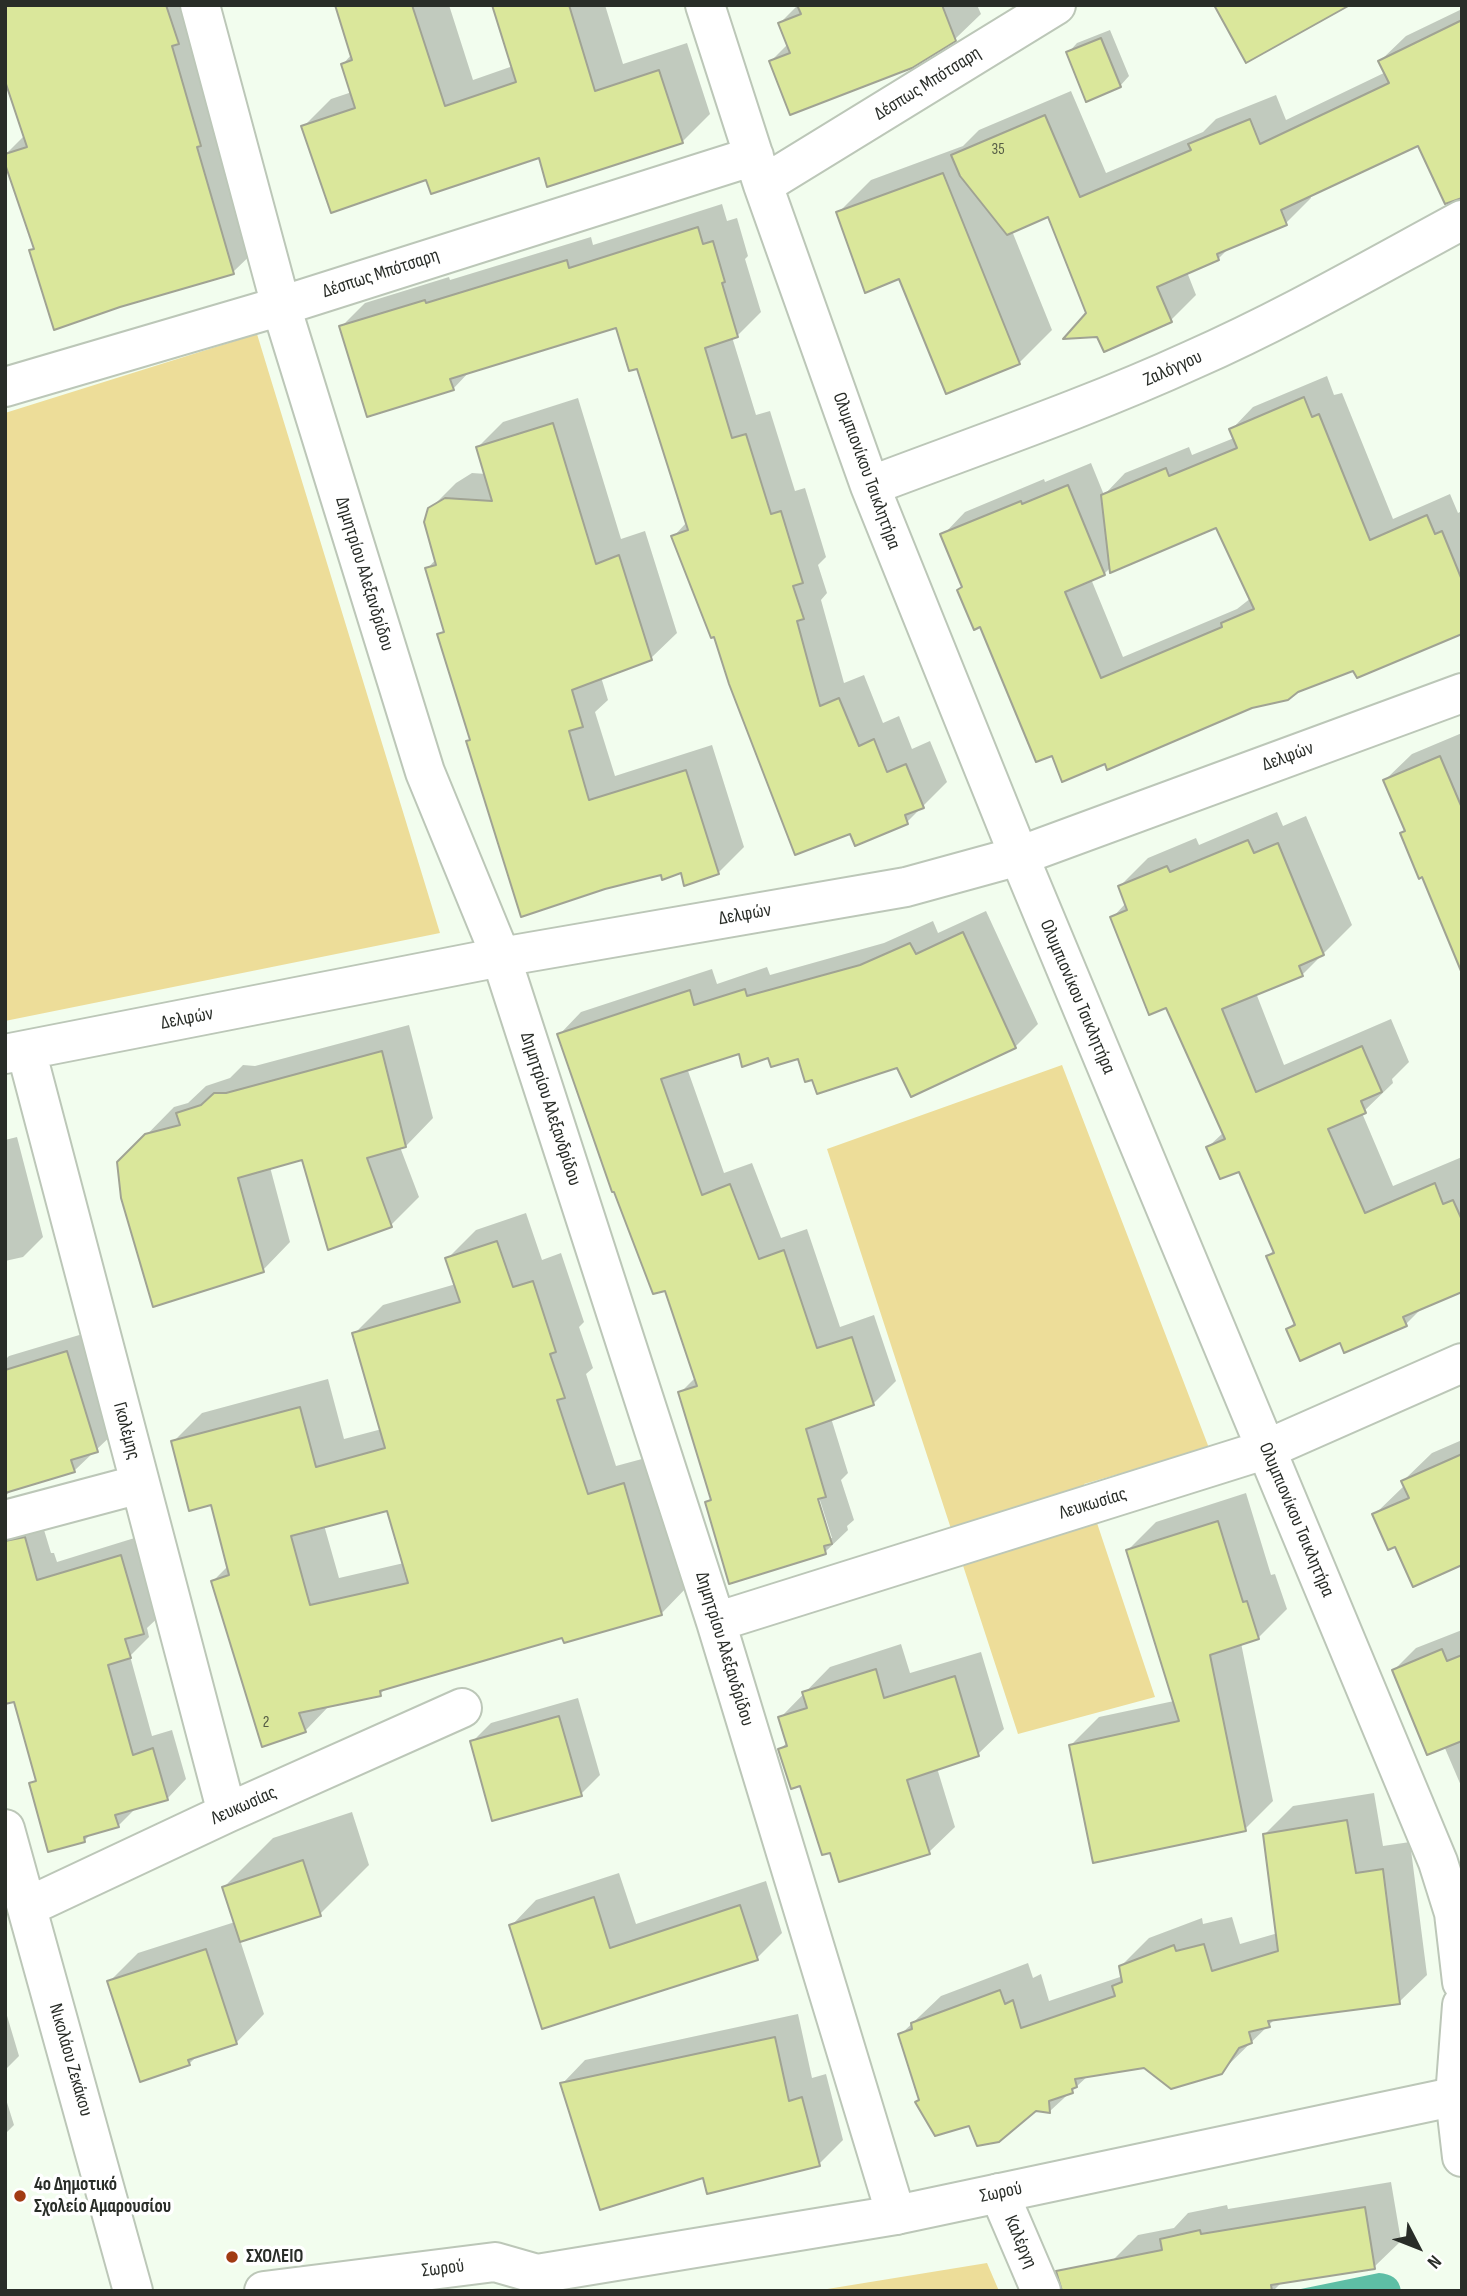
<!DOCTYPE html>
<meta charset="utf-8">
<style>
body{margin:0}
#map{position:relative;width:1467px;height:2296px;overflow:hidden;background:#f2fdee;font-family:"Sofia Sans Condensed",sans-serif}
canvas{display:block}
.frame{position:absolute;inset:0;border:7px solid #292d28;pointer-events:none}
.north{position:absolute;left:1383px;top:2212px;width:70px;height:70px;-webkit-text-stroke:5px #fff;paint-order:stroke;rotate:132deg;font-size:19px;font-weight:700;line-height:28px;text-align:center;color:#292d28}
.north::after{content:'';display:block;margin:auto;width:24px;height:32px;background:#292d28;clip-path:polygon(50% 0,100% 100%,50% 72%,0 100%)}
</style>
<div id="map">
<canvas width="1467" height="2296"></canvas>
<div class="frame"></div>
<div class="north">N</div>
</div>
<script>
const g = document.querySelector('canvas').getContext('2d');
g.lineJoin = 'round';
function paint(path, color) { g.fillStyle = color; g.fill(path, 'evenodd'); }
function stroke(path, color, width, dash) { g.strokeStyle = color; g.lineWidth = width; g.lineCap = dash ? 'butt' : 'round'; g.setLineDash(dash || []); g.stroke(path); }
function label(font, color, halo, rows, align = 'center') {
  g.font = font + ' "Sofia Sans Condensed",sans-serif'; g.lineWidth = 7; g.setLineDash([]); g.textBaseline = 'middle'; g.strokeStyle = halo; g.fillStyle = color; for (const [text, x, y, turn = 0] of rows) {
    g.save(); g.translate(x, y); g.rotate((+turn || 0) * Math.PI / 180); g.textAlign = isNaN(turn) ? turn : align; if (halo) g.strokeText(text, 0, 0); g.fillText(text, 0, 0); g.restore();
  }
}
paint(new Path2D(`
 M257,334l183,599 -435,88v-608z
 M1062,1065l147,383 -125,36 71,213 -137,37 -191,-585z
 M987,2263l12,28h-184z`), '#eddd99');
paint(new Path2D(`
 M1379,2273c12,1 20,5 22,18h-110z`), '#5ebea5');
paint(new Path2D(`
 M5,5h196l59,241 -27,26 -202,-21 4,-4 -30,-92 20,-20z
 M337,5h112l24,75 40,-14 -19,-61h111l18,59 64,-21 23,71 -28,28 -142,14 -113,22 -124,-51 28,-28 21,-7 -9,-28 9,-10z
 M798,5h179l4,9 -26,25 -184,22 17,-17 -8,-21z
 M1462,9v189l-43,-54 -109,51 1,3 -25,25 -56,24 -12,12 -31,13 9,23 -25,25 -73,15 -49,-120 -37,16 40,99 -33,33 -119,-86 -62,-64 33,-33 92,-34 16,-16 92,-39 35,82 97,-41 13,-13 60,-24 10,25 100,-48 -6,-11 26,-25z
 M1110,30l19,46 -9,10 -52,-33 9,-10z
 M722,204l5,17 10,-3 11,38 -3,3 16,53 -24,24 -5,1 24,78 14,-4 25,80 10,-3 21,69 -8,8 9,28 -6,7 23,83 20,-8 19,48 16,-7 13,33 18,-8 17,41 -40,40 -192,-188 -42,-97 14,-15 -49,-155 -21,-41 -147,45 -17,18 -112,-62 24,-24 84,-26 1,3 141,-43 2,8z
 M1327,376l7,19 8,-2 51,126 57,-25 8,19 4,-2v121l-108,36 -248,94 -53,-8 -89,-168 -21,-51 22,-23 79,-33 1,3 46,-19 13,32 21,-22 64,-26 3,8 42,-17 -3,-8 22,-23zM1217,526l34,72 -14,11 -114,48 -32,-78 13,-5 7,-7z
 M578,398l43,141 24,-8 32,102 -26,25 -50,19 7,23 -13,12 20,64 97,-31 32,102 -26,26 -36,-2 -20,2 -190,-134 -33,-104 6,-6 -18,-60 9,-10 -6,-50 26,-26 16,-10 14,1 -8,-27 25,-25z
 M1462,733v210l-60,-109 5,-5 -22,-49 27,-26z
 M1277,812l6,14 23,-10 46,109 -50,50 -46,18 28,72 107,-46 18,43 -17,17 1,4 -31,30 31,73 69,-29v133l-38,16 -18,18 -65,17 -53,-12 7,-7 -27,-66 6,-6 -34,-80 -32,-23 16,-15 -57,-126 -55,-88 14,-15 -6,-17 28,-28 48,-20 3,7z
 M986,911l52,113 -23,23 -117,18 -158,-13 -53,16 37,105 28,-10 29,75 26,-9 33,98 34,-12 22,66 -23,23 -42,14 17,55 -7,7 13,40 -7,6 1,4 -23,22 -118,-50 5,-5 -32,-104 16,-16 -30,-88 -107,-254 22,-23 131,-43 5,15 50,-17 3,8 114,-32 49,-22 5,12zM817,1491l15,47h-4l-14,-46z
 M409,1025l24,93 -27,28 -6,1 19,50 -28,28 -62,23 -26,-90 -33,9 20,75 -27,28 -144,-107 55,-56 14,-4 18,-17 24,-8 13,-13 12,1z
 M17,1137l26,100 -20,20 -18,4v-121z
 M526,1213l16,47 19,-7 23,69 -5,5 14,41 -7,6 30,92 37,-10 36,129 -28,29 -98,22 -176,51 -7,7 -49,10 -26,27 -92,-150 15,-15 -16,-64 -39,-60 29,-29 126,-34 16,60 38,-10 -28,-95 29,-29 73,-21 -9,-25 29,-29zM388,1509l16,54 -65,15 -15,-53z
 M86,1333l30,98 -42,40 -60,18 -9,7v-136l4,-4z
 M1462,1440v107l-88,-32 31,-30 -2,-4 29,-28z
 M1246,1493l25,82 4,-1 12,35 -29,29 -17,5 32,158 -28,28 -174,-84 28,-28 75,-16 -46,-151 28,-28z
 M5,1510l36,10 10,33h3l3,9 84,-26 22,77 -16,15 2,9 -19,19 22,80 20,-6 14,49 -19,20 -30,8 -19,19 -26,7 -8,8 -53,-57 6,-6 -22,-79 -10,-1z
 M1462,1630v158l-18,-42 -50,-76 22,-22z
 M901,1644l9,29 71,-21 23,77 -26,25 -41,14 18,59 -26,25 -98,-1 -30,-67 -21,-35 8,-7 -8,-24 50,-51z
 M578,1698l22,77 -19,19 -109,-52 19,-19z
 M1374,1793l9,53 27,-4 17,133 -28,27 -123,16 -55,54 -76,-5 -56,8 -39,36 -15,-2 -65,15 -50,-25 -20,-64 41,-39 87,-33 5,15 8,-4 8,27 74,-25 -2,-10 28,-28 53,-20 1,6 29,-7 8,27 38,-11 -13,-99 28,-28z
 M352,1812l17,53 -49,49 -80,26 24,74 -28,29 -38,12 -9,9 -80,-82 29,-29 97,-31 -11,-35 49,-49z
 M619,1873l17,51 130,-43 16,52 -25,25 -214,69 -32,-101 25,-26z
 M5,2009l14,47 -14,14z
 M798,2014l14,64 14,-4 17,66 -24,24 -114,12 -143,-92 23,-24z
 M5,2096l9,29 -9,9z
 M1391,2182l10,59 -27,26 -92,15 -9,9h-156l-5,-30 26,-26 36,-7 14,-15 39,-8 1,4z`), '#0003');
const building = new Path2D(`
 M5,5h161l13,39 -7,2 29,100 -4,1 37,127 -114,33 -66,23 -25,-80 5,-1 -29,-85v-10l22,-7 -22,-66z
 M335,5h77l33,101 71,-24 -24,-77h77l26,86 64,-21 24,73 -136,44 -8,-29 -108,36 -5,-14 -95,33 -30,-87 54,-18 -14,-44 11,-4z
 M797,5h145l14,36 -44,27 -122,47 -21,-54 21,-8 -12,-30 23,-9z
 M1214,5h136l-104,58z
 M1462,20v178l-17,6 -27,-58 -137,64 6,15 -70,29 2,6 -62,27 15,35 -68,30 -7,-15 -34,2 23,-26 -38,-96 -41,18 -47,-59 -9,-21 94,-40 35,82 111,-47 -3,-6 62,-25 10,25 129,-61 -11,-22z
 M1101,38l20,49 -35,15 -20,-50z
 M943,173l77,191 -74,30 -47,-115 -34,14 -29,-81z
 M698,227l5,17 10,-3 12,41 -3,1 16,54 -33,11 27,90 14,-4 25,80 10,-3 22,72 -10,3 11,33 -7,2 23,85 19,-8 20,48 15,-7 13,33 19,-8 18,44 -19,7 3,9 -53,22 -5,-12 -55,21 -66,-171 -15,-47 -3,1 -40,-102 17,-6 -51,-161 -8,2 -13,-43 -166,51 4,11 -87,27 -28,-91 86,-26 1,3 141,-43 2,8z
 M1304,397l8,20 7,-3 51,126 57,-25 8,19 7,-3 20,49v54l-105,44 -4,-7 -55,21 -10,8 -36,8 -145,62 -2,-6 -43,18 -10,-26 -16,6 -56,-135 -6,3 -17,-40 5,-3 -22,-53 81,-33 1,3 46,-19 37,90 -40,17 36,86 121,-51 -1,-4 33,-14 -38,-81 -106,45 -9,-78 65,-27 3,8 68,-28 -8,-19z
 M553,423l43,141 23,-9 33,105 -80,30 11,37 -14,4 20,69 97,-30 33,104 -35,12 -3,-13 -19,7 -1,-5 -56,14 -84,28 -55,-176 4,-1 -33,-106 7,-2 -19,-64 11,-3 -12,-43 4,-14 17,-10 47,3 -16,-54z
 M1440,756l22,52 -1,163 -39,-94 -3,2 -19,-46 5,-2 -22,-51z
 M1248,840l6,13 24,-10 46,112 -25,11 4,10 -81,33 34,83 106,-46 20,46 -21,9 5,12 -38,16 37,84 70,-30 8,21 10,-4 9,20v72l-59,25 4,9 -63,27 -4,-10 -40,18 -14,-32 9,-4 -29,-69 8,-3 -35,-81 -19,7 -14,-32 19,-8 -59,-131 -17,7 -39,-98 17,-7 -9,-24 49,-20 3,6z
 M963,932l53,116 -105,49 -14,-29 -80,26 -5,-14 -7,2 -7,-23 -27,8 -3,-9 -26,9 -3,-13 -78,25 41,116 28,-11 29,75 25,-9 33,98 35,-11 22,68 -68,24 20,68 -8,2 14,45 -8,2 2,8 -97,30 -24,-82 6,-2 -33,-108 19,-6 -32,-95 -12,3 -39,-102h-2l-55,-158 133,-44 4,15 51,-16 2,7 113,-31 50,-22 6,11z
 M382,1051l24,96 -39,11 25,69 -64,23 -26,-90 -64,18 26,94 -111,35 -32,-109 -4,-36 28,-28 35,-9 -4,-12 25,-8 13,-12h12z
 M497,1241l16,46 20,-6 23,71 -6,2 15,44 -8,2 31,94 36,-11 38,132 -98,28 -2,-5 -182,53 1,5 -82,17 7,19 -44,15 -51,-166 18,-6 -18,-70 -22,6 -18,-70 129,-34 16,60 69,-19 -33,-115 108,-31 -15,-44zM387,1511l21,72 -98,22 -19,-69z
 M67,1351l31,101 -27,8 4,12 -70,21v-123z
 M1462,1454v111l-49,22 -18,-40 -7,3 -16,-36 37,-16 -8,-17z
 M1218,1521l25,81 4,-1 12,38 -49,16 36,176 -153,32 -24,-118 110,-24 -53,-171z
 M25,1537l12,43 84,-25 23,79 -19,5 6,19 -23,7 25,90 20,-7 15,52 -53,15 4,12 -35,10 1,5 -37,10 -19,-69 7,-2 -22,-79 -9,2v-163z
 M1442,1649l5,12 15,-6v86l-35,14 -35,-85z
 M876,1669l8,29 71,-22 24,80 -72,24 23,74 -91,28 -9,-29 -8,2 -22,-69 -9,3 -13,-40 9,-3 -9,-29 29,-9 -5,-16z
 M559,1716l23,80 -90,25 -22,-80z
 M1347,1820l9,53 27,-4 17,135 -132,17 2,6 -21,5 3,11 -13,5 -17,26 -51,15 -27,-21 -69,11 2,8 -5,2 1,4 -24,8 1,12 -14,-2 -37,31 -22,4 -8,-20 -34,10 -20,-34 4,-2 -21,-66 14,-5 -1,-6 89,-33 5,14 8,-4 8,28 94,-32 -3,-10 10,-4 -3,-16 55,-21 2,6 28,-7 8,27 66,-20 -15,-117z
 M303,1860l18,56 -81,26 -18,-55z
 M594,1897l16,51 130,-43 18,55 -216,69 -33,-104z
 M206,1949l31,95 -49,16 2,5 -50,17 -33,-101z
 M775,2037l14,64 13,-4 18,69 -113,28 -4,-16 -103,32 -40,-127z
 M1365,2207l10,62 -104,16 1,6h-210l-6,-20 106,-21 -2,-11 40,-9 1,4z`);
paint(building, '#dae79b');
stroke(building, '#a0a393', 2);
const street = new Path2D(`
 M200,5l81,301 144,466 76,185 215,665 180,593
 M705,5l58,180 107,301 149,370 419,1006 16,51 8,69
 M763,185l293,-180
 M5,387l276,-81 473,-150
 M870,486c108,-41 217,-78 322,-126 93,-41 181,-92 270,-140
 M26,1050l201,763
 M5,1054l496,-97 405,-70 113,-31 443,-163
 M5,1520l135,-36
 M716,1622l551,-173 195,-86
 M5,1829l128,462
 M27,1907l200,-94 235,-105
 M1462,2005l-7,92 7,60
 M999,2193l42,98`);
const secondary = new Path2D(`
 M264,2291l231,-29 42,12 359,-59 566,-120`);
stroke(street, '#bcc7b8', 42);
stroke(secondary, '#bcc7b8', 42);
stroke(street, '#fff', 38);
stroke(secondary, '#fff', 38);
for (const [x, y, r, color] of [
 [20,2196,7,"#a13b13"],
 [232,2257,7,"#a13b13"]
]) { const dot = new Path2D(); dot.arc(x, y, r, 0, 2 * Math.PI); g.fillStyle = color; g.fill(dot); stroke(dot, '#fff', 2.5); }
label('16px', '#555c45', null, [
 ["35",998,150],
 ["2",266,1723]
]);
label('19px', '#292d28', '#fff', [
 ["Δέσπως Μπότσαρη",928,84,-32],
 ["Δέσπως Μπότσαρη",381,274,-18],
 ["Ζαλόγγου",1173,369,-24],
 ["Ολυμπιονίκου Τσικλητήρα",866,471,70],
 ["Δημητρίου Αλεξανδρίδου",364,574,73],
 ["Δελφών",1288,757,-20],
 ["Δελφών",745,915,-10],
 ["Ολυμπιονίκου Τσικλητήρα",1077,997,67],
 ["Δελφών",187,1019,-11],
 ["Δημητρίου Αλεξανδρίδου",550,1109,72],
 ["Γκολέμης",126,1431,75],
 ["Λευκωσίας",1093,1504,-17],
 ["Ολυμπιονίκου Τσικλητήρα",1296,1520,67],
 ["Δημητρίου Αλεξανδρίδου",724,1649,73],
 ["Λευκωσίας",244,1806,-24],
 ["Νικολάου Ζεκάκου",70,2060,74],
 ["Σωρού",1001,2193,-12],
 ["Καλέργη",1020,2242,67],
 ["Σωρού",443,2269,-7]
]);
label('bold 19px', '#292d28', '#fff', [
 ["4ο Δημοτικό",34,2185],
 ["Σχολείο Αμαρουσίου",34,2207],
 ["ΣΧΟΛΕΙΟ",246,2257]
], 'left');
</script>
